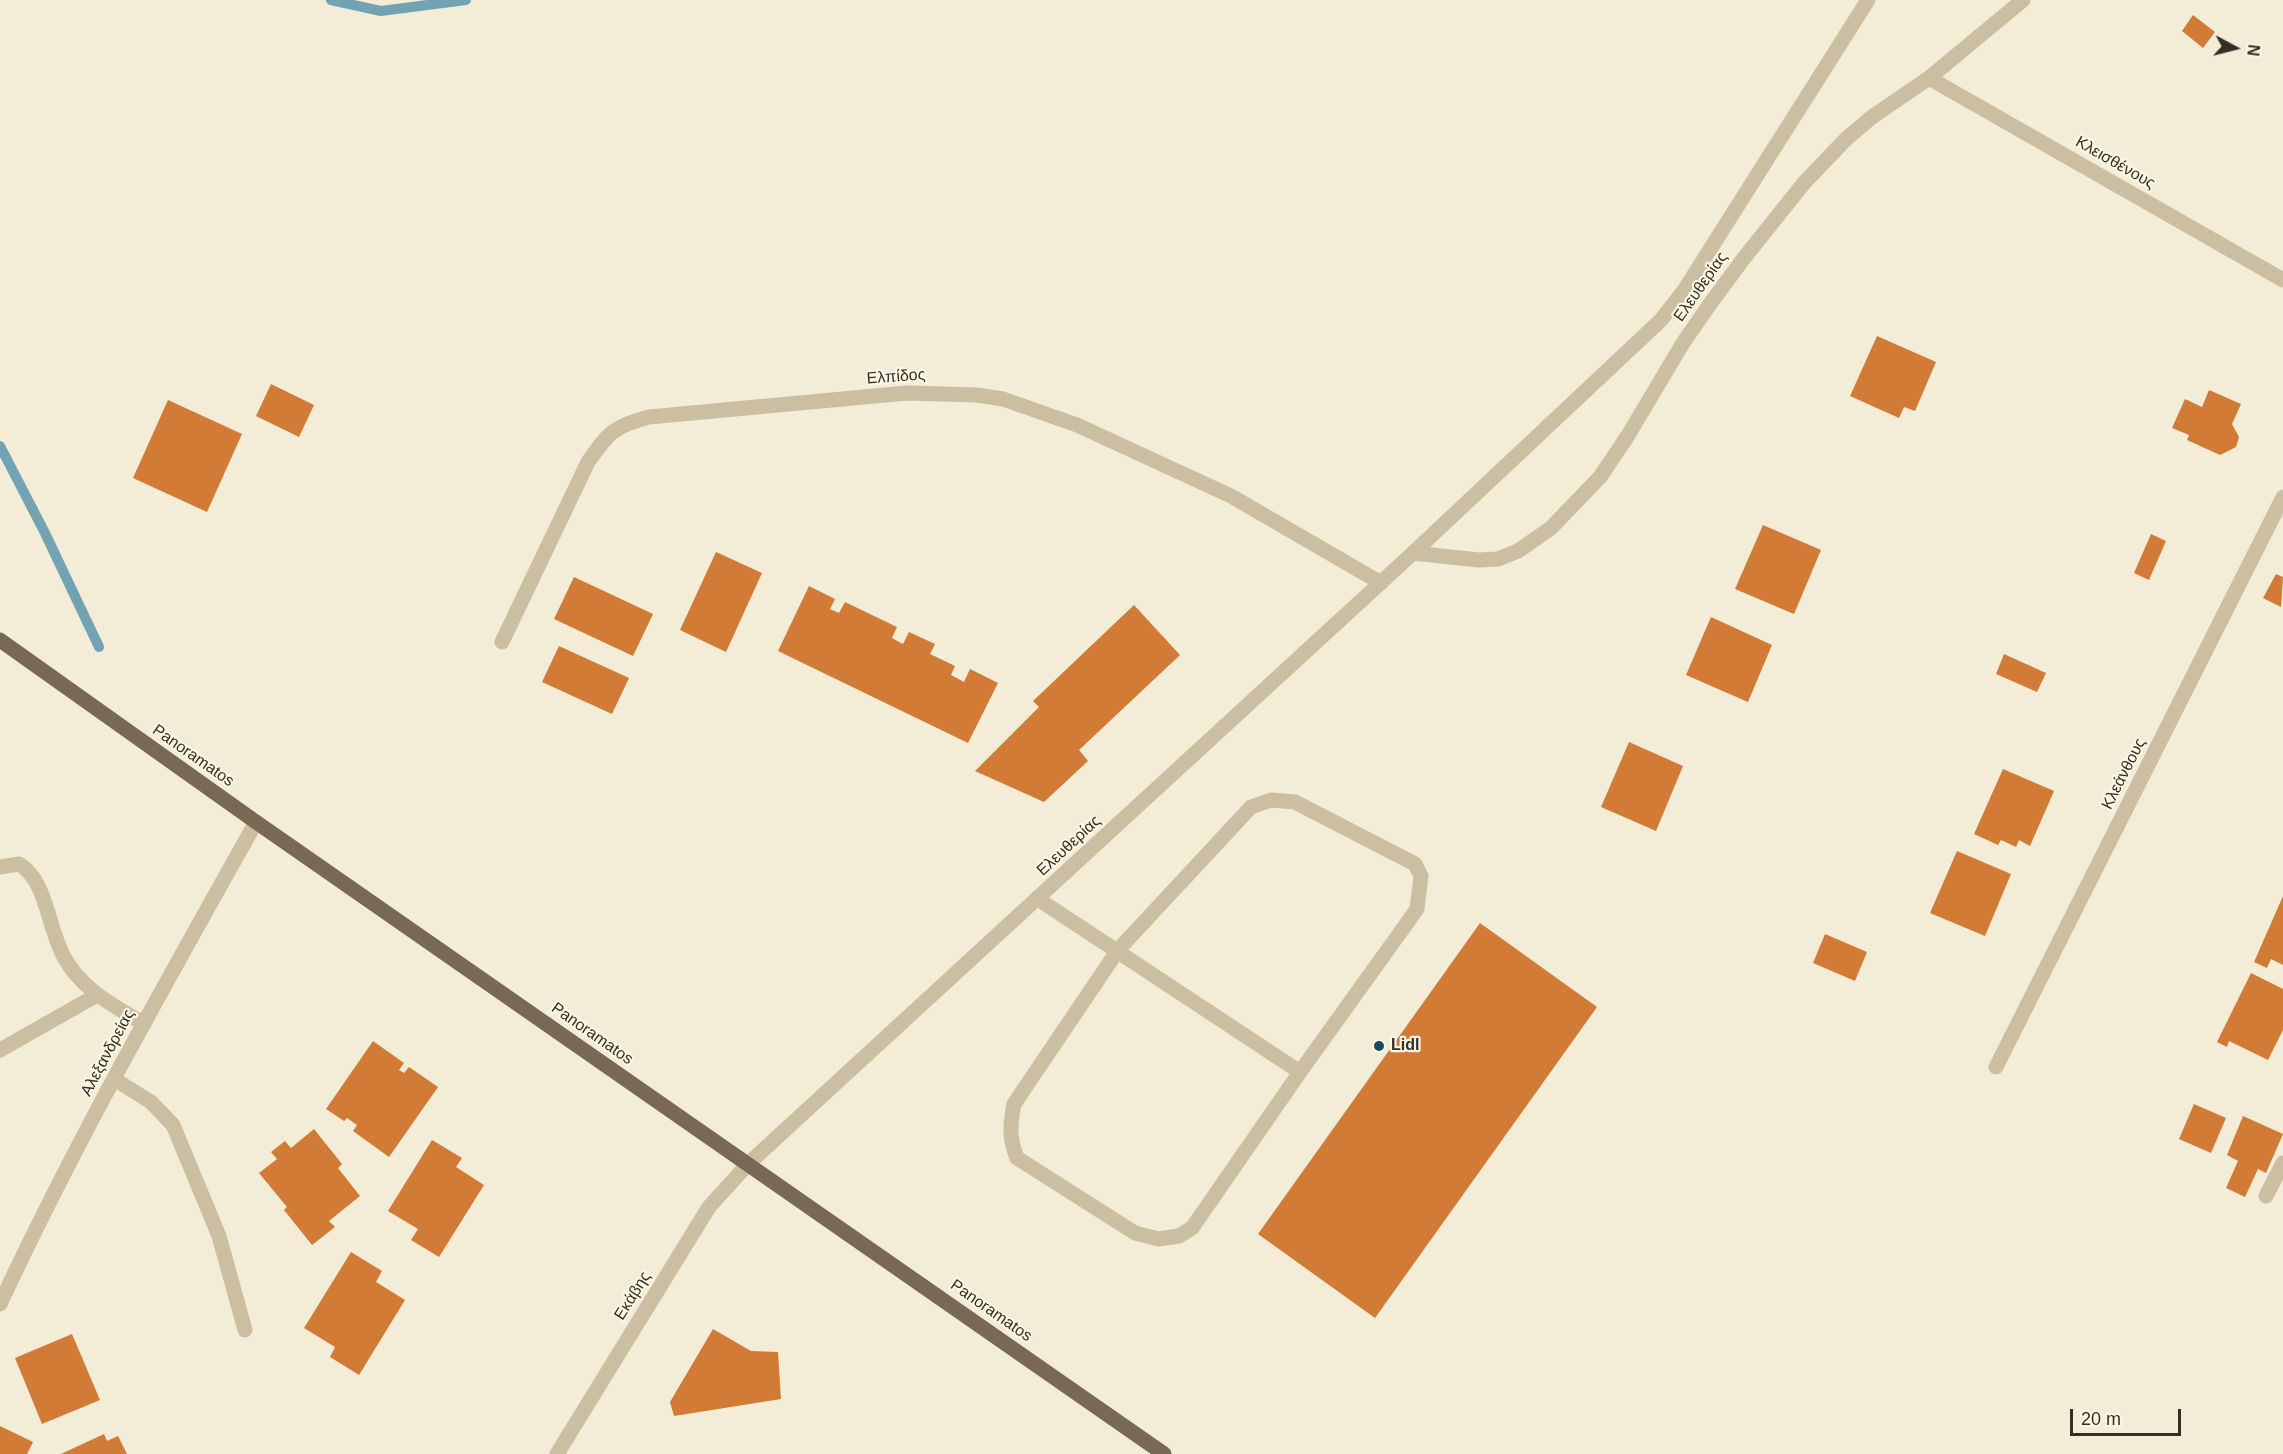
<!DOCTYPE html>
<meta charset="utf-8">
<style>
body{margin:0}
#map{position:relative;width:2283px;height:1454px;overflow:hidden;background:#f3ecd6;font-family:Helvetica,sans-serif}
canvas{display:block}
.north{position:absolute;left:2205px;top:18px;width:60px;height:60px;-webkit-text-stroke:4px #fbf5e3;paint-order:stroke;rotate:97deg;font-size:16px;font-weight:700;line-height:24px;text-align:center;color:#362e25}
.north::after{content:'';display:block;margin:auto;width:21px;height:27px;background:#362e25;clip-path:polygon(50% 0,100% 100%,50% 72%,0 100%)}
.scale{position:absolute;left:2070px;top:1409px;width:111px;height:27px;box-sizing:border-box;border:3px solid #362e25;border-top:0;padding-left:8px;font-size:18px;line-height:21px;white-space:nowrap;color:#362e25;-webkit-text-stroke:4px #fbf5e3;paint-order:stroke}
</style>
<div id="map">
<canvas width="2283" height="1454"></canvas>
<div class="north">N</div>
<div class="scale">20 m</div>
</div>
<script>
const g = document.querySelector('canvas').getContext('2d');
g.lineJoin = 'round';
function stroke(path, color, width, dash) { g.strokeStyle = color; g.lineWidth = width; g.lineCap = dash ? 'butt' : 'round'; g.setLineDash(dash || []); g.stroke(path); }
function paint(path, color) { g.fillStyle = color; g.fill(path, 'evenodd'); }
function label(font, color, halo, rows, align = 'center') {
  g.font = font + ' Helvetica,sans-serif'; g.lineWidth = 4.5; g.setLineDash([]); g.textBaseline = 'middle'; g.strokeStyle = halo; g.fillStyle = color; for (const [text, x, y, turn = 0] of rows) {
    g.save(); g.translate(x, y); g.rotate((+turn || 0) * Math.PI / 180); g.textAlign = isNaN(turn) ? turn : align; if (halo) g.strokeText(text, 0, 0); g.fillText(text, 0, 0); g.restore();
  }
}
stroke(new Path2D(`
 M331,0l50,11 85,-11
 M0,446l45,87 54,114`), '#73a3b3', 10);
paint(new Path2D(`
 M2193,15l22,17 -12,16 -21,-17z
 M1877,336l59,26 -21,49 -11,-4 -5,11 -49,-22z
 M271,384l43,21 -15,32 -43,-21z
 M2209,390l32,14 -9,20 7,13 -3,10 -16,8 -33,-15 2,-5 -17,-7 13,-29 17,8z
 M168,400l74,34 -35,78 -74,-34z
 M1763,525l58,25 -27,64 -59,-25z
 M2151,534l15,7 -17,39 -15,-7z
 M716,552l46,21 -36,79 -46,-22z
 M2276,574l7,3 -2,30 -18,-9z
 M574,577l79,37 -20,42 -79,-37z
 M809,586l26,13 -5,10 9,4 6,-11 52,25 -5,11 11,6 6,-12 26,12 -5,10 25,12 -4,9 13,7 6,-13 28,14 -30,60 -190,-92z
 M1134,605l46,50 -101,95 9,11 -44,41 -69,-31 64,-64 -6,-6z
 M1711,617l61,28 -24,57 -62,-27z
 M559,646l70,32 -17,36 -70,-32z
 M2004,654l42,19 -9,19 -41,-18z
 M1629,742l54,24 -27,65 -55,-24z
 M2003,769l51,22 -24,55 -11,-6 -3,7 -15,-7 -3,5 -24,-11z
 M1957,851l54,23 -26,62 -55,-23z
 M2283,896v69l-12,-6 -4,9 -13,-6z
 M1480,923l117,84 -222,311 -117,-84z
 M1825,934l42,18 -12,29 -42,-18z
 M2251,973l32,16v41l-15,30 -39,-19 -2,6 -10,-5z
 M373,1041l31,22 -5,7 5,3 5,-6 29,20 -49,70 -36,-26 4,-6 -10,-7 -3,3 -18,-12z
 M2194,1104l32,14 -15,35 -32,-14z
 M2243,1116l40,18 -17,39 -8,-4 -13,28 -19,-9 12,-27 -11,-6z
 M314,1129l28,35 -4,4 22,28 -31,25 6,6 -23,18 -28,-35 3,-3 -28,-34 18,-14 -6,-7 14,-11 6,7z
 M432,1140l30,18 -6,9 28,18 -45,72 -28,-17 7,-11 -30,-18z
 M351,1252l31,19 -6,11 29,18 -46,75 -29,-18 5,-10 -31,-19z
 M713,1329l38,22 27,1 3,47 -107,17 -4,-14z
 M72,1334l28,66 -58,24 -27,-66z
 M0,1426l33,16 -6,12h-27z
 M104,1434l3,7 11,-5 9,18h-66z`), '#d27b36');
stroke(new Path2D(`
 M1929,78l354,202
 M1413,553l66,7 19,-1 20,-8 33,-23 49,-51 27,-40 56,-94 27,-39 34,-46 60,-75 42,-44 26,-22 57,-39 94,-78
 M502,642l86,-180c20,-29 26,-36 61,-45l258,-24 70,2 26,4 74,26 154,71 150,87
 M1271,800l24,2 120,62 6,12 -4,33 -117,163 -108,156 -13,8 -21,3 -23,-6 -118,-75c-8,-19 -7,-34 -3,-54l104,-154 133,-143z
 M0,867l19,-3c28,16 29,65 45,93 18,33 49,48 80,67
 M1038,899l262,173
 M0,1050l97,-55
 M1996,1067l287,-570
 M114,1079l37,23 22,23 46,111 26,94
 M2266,1196l17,-33
 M0,1304c77,-165 167,-323 256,-482
 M557,1454l152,-247 39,-43 665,-611 248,-233 24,-31 183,-289`), '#ccbea1', 15);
stroke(new Path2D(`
 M0,640l256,182 908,632`), '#796854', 15);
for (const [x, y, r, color] of [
 [1379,1046,6,"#17495b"]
]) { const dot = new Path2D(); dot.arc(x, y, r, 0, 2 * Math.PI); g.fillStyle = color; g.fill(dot); stroke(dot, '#fbf5e3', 2); }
label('16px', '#362e25', '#fbf5e3', [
 ["Κλεισθένους",2115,163,30],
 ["Ελευθερίας",1701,287,-55],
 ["Ελπίδος",896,377,-4],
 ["Panoramatos",193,756,35],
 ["Κλεάνθους",2124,774,-63],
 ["Ελευθερίας",1069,846,-43],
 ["Panoramatos",592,1034,35],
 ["Αλεξανδρείας",108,1053,-62],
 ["Εκάβης",633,1296,-58],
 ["Panoramatos",991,1311,35]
]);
label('bold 16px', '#362e25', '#fbf5e3', [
 ["Lidl",1391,1046]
], 'left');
</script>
